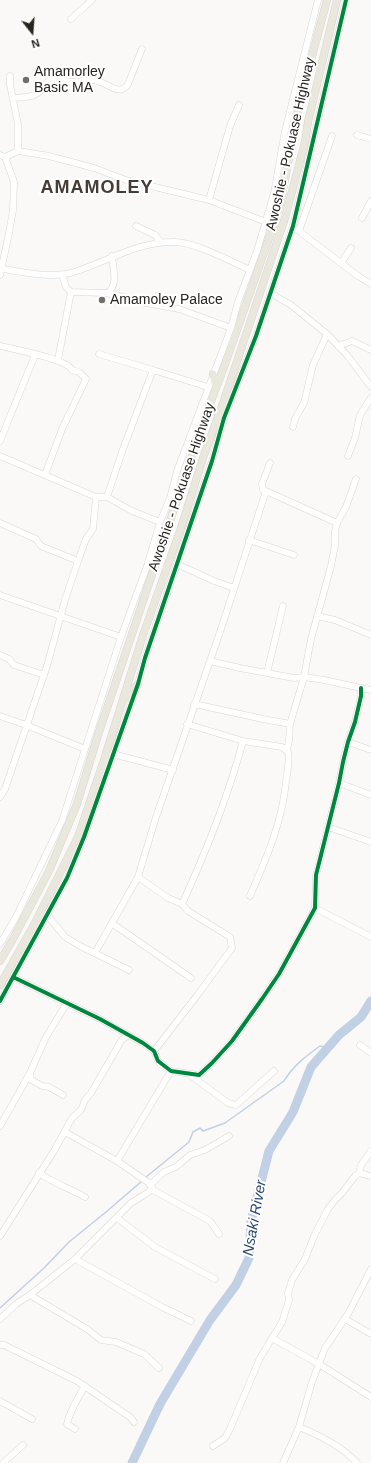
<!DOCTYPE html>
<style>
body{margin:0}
#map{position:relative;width:371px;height:1463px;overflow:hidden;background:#fbf9f7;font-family:Arial,sans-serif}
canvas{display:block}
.north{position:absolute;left:12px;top:12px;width:40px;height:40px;-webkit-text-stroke:3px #fff;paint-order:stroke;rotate:163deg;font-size:11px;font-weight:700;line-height:16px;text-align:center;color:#27231f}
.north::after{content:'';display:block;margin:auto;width:14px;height:18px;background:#27231f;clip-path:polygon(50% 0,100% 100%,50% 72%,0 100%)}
</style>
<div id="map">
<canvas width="371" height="1463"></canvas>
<div class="north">N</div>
</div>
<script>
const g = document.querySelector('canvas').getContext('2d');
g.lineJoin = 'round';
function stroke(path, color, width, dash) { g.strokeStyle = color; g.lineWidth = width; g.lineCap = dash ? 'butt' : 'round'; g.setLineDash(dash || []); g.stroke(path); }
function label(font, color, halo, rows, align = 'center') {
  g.font = font + ' Arial,sans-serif'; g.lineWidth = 4; g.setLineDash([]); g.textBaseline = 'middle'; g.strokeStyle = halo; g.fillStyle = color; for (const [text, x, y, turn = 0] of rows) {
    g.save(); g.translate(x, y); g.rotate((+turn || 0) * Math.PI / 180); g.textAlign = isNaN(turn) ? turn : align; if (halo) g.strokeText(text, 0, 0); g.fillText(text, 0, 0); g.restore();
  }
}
stroke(new Path2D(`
 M146,1177l43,-35 4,-10 7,-4 3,3 22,-8 59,-42c9,-15 22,-25 36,-35l8,2
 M0,1308l44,-40 25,-26 37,-30 36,-31`), '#c1d0e5', 1.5);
stroke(new Path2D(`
 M132,1463l28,-59 50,-84 26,-35 13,-27 2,-37 18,-70 24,-39 18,-45 28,-32 22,-18 10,-16`), '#c1d0e5', 9);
const minor = new Path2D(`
 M71,19l21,-19
 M10,76v9l8,39v27
 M14,98c11,-1 21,0 28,-9 3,-4 4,-7 8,-9 8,-3 16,2 25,2 5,0 10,-2 15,-2 16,-1 28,19 38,4l14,-35
 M357,135l14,4
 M0,155l5,2 13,-6 31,5 45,12 32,12 83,20 57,22
 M209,200l21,-74 9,-21
 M362,218l9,-17
 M136,226l19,9 6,7
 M296,229l62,47 13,8
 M299,231l33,-95
 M341,263l10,-15
 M2,269c23,3 50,10 72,3 35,-11 64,-31 102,-30 21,1 54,19 74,28
 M62,274l4,13 5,5 36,1c12,-8 6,-24 5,-37
 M0,275l9,-42 4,-23 1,-28 -9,-25
 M107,293l39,10 33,6 52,19
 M270,293l21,12 36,29 20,21 24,32
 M0,346c13,3 67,13 72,24l7,2 7,7 -24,50 -17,46
 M338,346l14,-5 19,9
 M99,354l54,16
 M58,360l13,-68
 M293,427l2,-8 9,-16 9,-38 14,-31
 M0,441l35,-86
 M0,456l96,41h11l25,14 28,11
 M348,456l7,-18 5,-23 11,-17
 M266,491l71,32
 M107,497l16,-48 30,-79 55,17
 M0,523l36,16 5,7 37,15
 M249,540l45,15
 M177,564l37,17 20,7
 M0,595l121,42
 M317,616l18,4 36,15
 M0,655l9,4 5,6 30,10
 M210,661l30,7 54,10 10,-1 20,3 47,10
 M267,673l16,-67
 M194,704l69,15 27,5
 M0,716l26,9 59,24
 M187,724l56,17 39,6 6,5c2,10 -1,20 -2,30 -4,41 -20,77 -36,114
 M348,742l23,8
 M287,750l2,-9 1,-17 14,-47 7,-38 20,-73 4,-21v-14l2,-8 9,-16 10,-28
 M113,754l60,16
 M339,783l32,12
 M0,797l5,-8 42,-123 18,-66 13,-39 8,-22 7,-10 3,-32
 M328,827l43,15
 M138,877l30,21 14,6 6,7 42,26 2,11 -36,49 -42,54
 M182,904c24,-52 46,-107 61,-163
 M315,908l56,29
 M48,916l17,21 15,9 49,24
 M113,924l78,54
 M0,944l16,-27 46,-96 59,-184 26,-71 13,-44 10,-24 7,-27 54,-143 7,-26 19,-51 17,-58 11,-62 33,-131
 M95,953l43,-76 18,-60 63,-182 47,-144 -3,-1 -1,-6 8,-21
 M13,977l87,42 43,24 11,8 4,10 13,10 28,4 13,-12 20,-22 30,-42 17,-25 36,-66 1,-33 23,-92 4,-21 5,-20 7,-20 6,-26v-8
 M0,1001l67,-123 17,-41 54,-153 7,-26 67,-197 12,-43 32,-82 37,-110 53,-226
 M360,1045l11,8
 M30,1073v6l12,7 7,1 14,8
 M190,1075l38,28 8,2 38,-34
 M0,1126l30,-53 16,-36 21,-34
 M117,1161l54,-90
 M39,1173c14,10 30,15 46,24
 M359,1173l12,3
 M150,1185l14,-13 12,-5 14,-12 15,-5 24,-14
 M151,1189l59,32 9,13
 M117,1218l38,29 60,32
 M0,1236l54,-85 18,-33 9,-8 4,-10 6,-7 25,-43 5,-9 7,-6
 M75,1259l87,48 29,14
 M30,1295l57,34 14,11 15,2 28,12 15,14
 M0,1319l16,-15 14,-9 45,-36 56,-56 18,-11 3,-5 -3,-4 -32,-22 -52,-29
 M345,1319l26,15
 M272,1338l47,26 52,33
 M0,1345h4l73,36 53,36 4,5
 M0,1401l32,18
 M299,1427c20,8 43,19 58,36
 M75,1429l-8,-5c2,-10 12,-29 18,-38
 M213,1446l12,-8 5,-9 30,-71 22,-36 7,-22 -1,-7 4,-13 13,-21 10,-25 13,-25 7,-9 7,-7 13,-17 4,-3 2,-8 10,-14
 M3,1463l20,-18
 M283,1463l16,-36 13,-45 13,-34 23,-34 23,-45`);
const major = new Path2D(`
 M213,374l3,13
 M125,698l13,-14
 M0,961l13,-22 36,-68 28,-67 22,-72 107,-318 18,-47 49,-140 8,-27 19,-99 27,-101
 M0,985l34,-60 44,-88 26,-77 39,-125 38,-107 23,-73 17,-46 64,-191 20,-76 3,-20 29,-122`);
stroke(minor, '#d9d6d4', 7);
stroke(major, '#d6d5d3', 8);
stroke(minor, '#fefefe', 6);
stroke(major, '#eae7dc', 7);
stroke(new Path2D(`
 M13,977l87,42 43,24 11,8 4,10 13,10 28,4 13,-12 20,-22 30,-42 17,-25 36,-66 1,-33 23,-92 4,-21 5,-20 7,-20 6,-26v-8
 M0,1001l67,-123 17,-41 54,-153 7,-26 67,-197 12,-43 32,-82 37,-110 53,-226`), '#00873e', 4);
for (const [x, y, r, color] of [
 [26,80,4,"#716e6b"],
 [102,300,4,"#716e6b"]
]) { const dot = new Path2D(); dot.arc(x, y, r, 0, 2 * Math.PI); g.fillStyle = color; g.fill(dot); stroke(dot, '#fff', 1.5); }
label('14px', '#27231f', '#fff', [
 ["Amamorley",34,72],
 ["Basic MA",34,88],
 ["Amamoley Palace",110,300]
], 'left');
label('14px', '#27231f', '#fff', [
 ["Awoshie - Pokuase Highway",291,144,-77],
 ["Awoshie - Pokuase Highway",182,487,-71]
]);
label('italic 15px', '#294772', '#fff', [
 ["Nsaki River",255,1218,-80]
]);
g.letterSpacing = '1px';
label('bold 18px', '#463c35', '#fff', [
 ["AMAMOLEY",97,188]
]);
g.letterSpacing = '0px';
</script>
